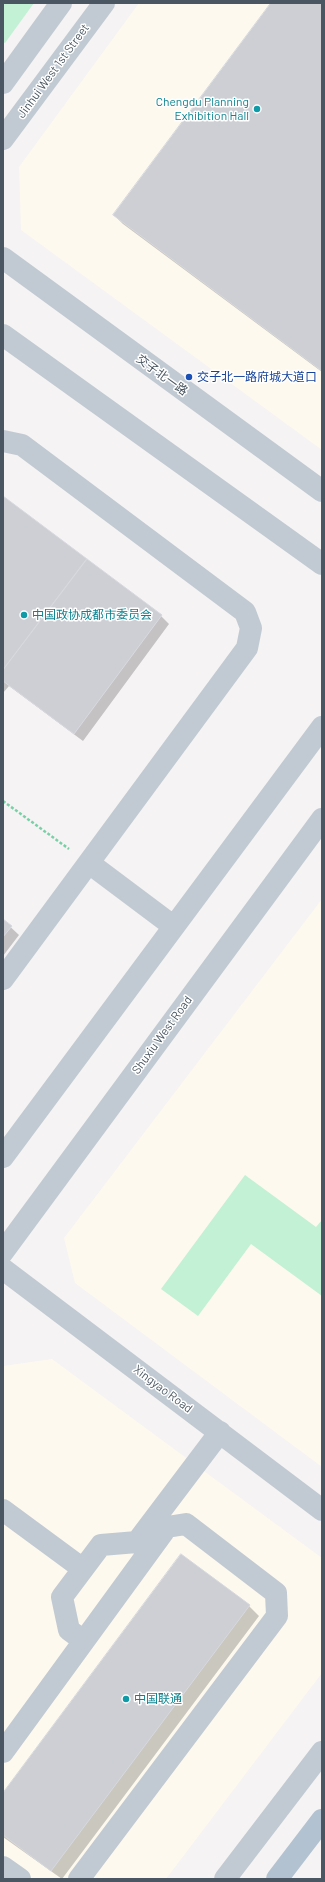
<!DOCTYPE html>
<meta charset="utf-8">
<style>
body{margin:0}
#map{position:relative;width:325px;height:1882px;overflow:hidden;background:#f5f3f3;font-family:Barlow,sans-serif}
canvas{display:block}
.frame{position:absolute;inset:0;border:4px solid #4a5661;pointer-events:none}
</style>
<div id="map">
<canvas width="325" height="1882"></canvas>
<div class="frame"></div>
</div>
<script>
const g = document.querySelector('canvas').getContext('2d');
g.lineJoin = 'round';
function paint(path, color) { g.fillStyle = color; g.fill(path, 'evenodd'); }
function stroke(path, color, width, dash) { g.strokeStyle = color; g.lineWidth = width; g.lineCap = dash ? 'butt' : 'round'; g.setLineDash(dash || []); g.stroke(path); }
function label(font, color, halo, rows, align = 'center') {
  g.font = font + ' Barlow,"Noto Sans SC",sans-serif'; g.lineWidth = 3; g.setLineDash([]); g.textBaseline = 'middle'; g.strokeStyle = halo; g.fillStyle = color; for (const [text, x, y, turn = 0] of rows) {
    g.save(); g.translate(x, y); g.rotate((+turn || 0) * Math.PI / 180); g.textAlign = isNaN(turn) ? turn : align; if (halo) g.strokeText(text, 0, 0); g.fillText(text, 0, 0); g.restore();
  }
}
paint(new Path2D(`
 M139,3h183v447l-301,-220 -2,-63z
 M322,899v568l-247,-184 -11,-45z
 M52,1359l270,199v115l-156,206h-163v-513z`), '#fdf9ef');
paint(new Path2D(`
 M3,3h31l-29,40 -2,-1z
 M245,1175l71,52 6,-7v76l-71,-52 -53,72 -37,-27z`), '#c3f1d5');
paint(new Path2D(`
 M272,3h50v369l-199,-148 -9,-9z
 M3,497l158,119 8,8 -86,117 -74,-55 -6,7z
 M3,920l16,15 -16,21z
 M249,1606l10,10 -197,263 -59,-42v-42z`), '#0003');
const building = new Path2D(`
 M271,3h51v368l-209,-156z
 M3,496l84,63 -84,111z
 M87,559l75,56 -88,119 -71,-53v-11z
 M3,919l9,7 -9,11z
 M181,1554l69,51 -199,266 -48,-36v-42z`);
paint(building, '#cdcfd5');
stroke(building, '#d7d9de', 1);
stroke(new Path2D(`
 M3,801l66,48`), '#7ad0a6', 2.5, [3, 2]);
stroke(new Path2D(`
 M3,83l58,-80
 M3,139l101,-136
 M3,258l319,233
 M3,335l319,229
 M3,441l19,4 223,167 6,16 -4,20 -244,331
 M89,863l84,63
 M3,1157l319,-430
 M3,1252l319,-433
 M3,1269l319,241
 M3,1510l80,59
 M84,1641l-15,-11 -7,-33 39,-52 36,-3 83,-110
 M3,1752l164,-225 19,-3 90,69 1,23 -198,263
 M3,1867l17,12
 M225,1879l97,-127`), '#c1cad2', 22);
stroke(new Path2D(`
 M277,1879l45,-59`), '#b3c2d1', 22);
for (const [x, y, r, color] of [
 [257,109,4,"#0f9aa8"],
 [189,377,4,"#1a4fb4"],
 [24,615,4,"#0f9aa8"],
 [126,1699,4,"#0f9aa8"]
]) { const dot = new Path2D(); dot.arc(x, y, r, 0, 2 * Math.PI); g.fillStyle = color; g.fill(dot); stroke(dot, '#fff', 1.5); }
label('12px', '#4a5661', '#fff', [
 ["Jinhui West 1st Street",53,71,-54],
 ["交子北一路",162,375,36],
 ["Shuxiu West Road",162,1035,-54],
 ["Xingyao Road",163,1389,37]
]);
label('12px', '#0d838f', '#fff', [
 ["Chengdu Planning",249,102,"right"],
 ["Exhibition Hall",249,116,"right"],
 ["中国政协成都市委员会",32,615],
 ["中国联通",134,1699]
], 'left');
label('12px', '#164399', '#fff', [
 ["交子北一路府城大道口",197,377]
], 'left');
</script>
